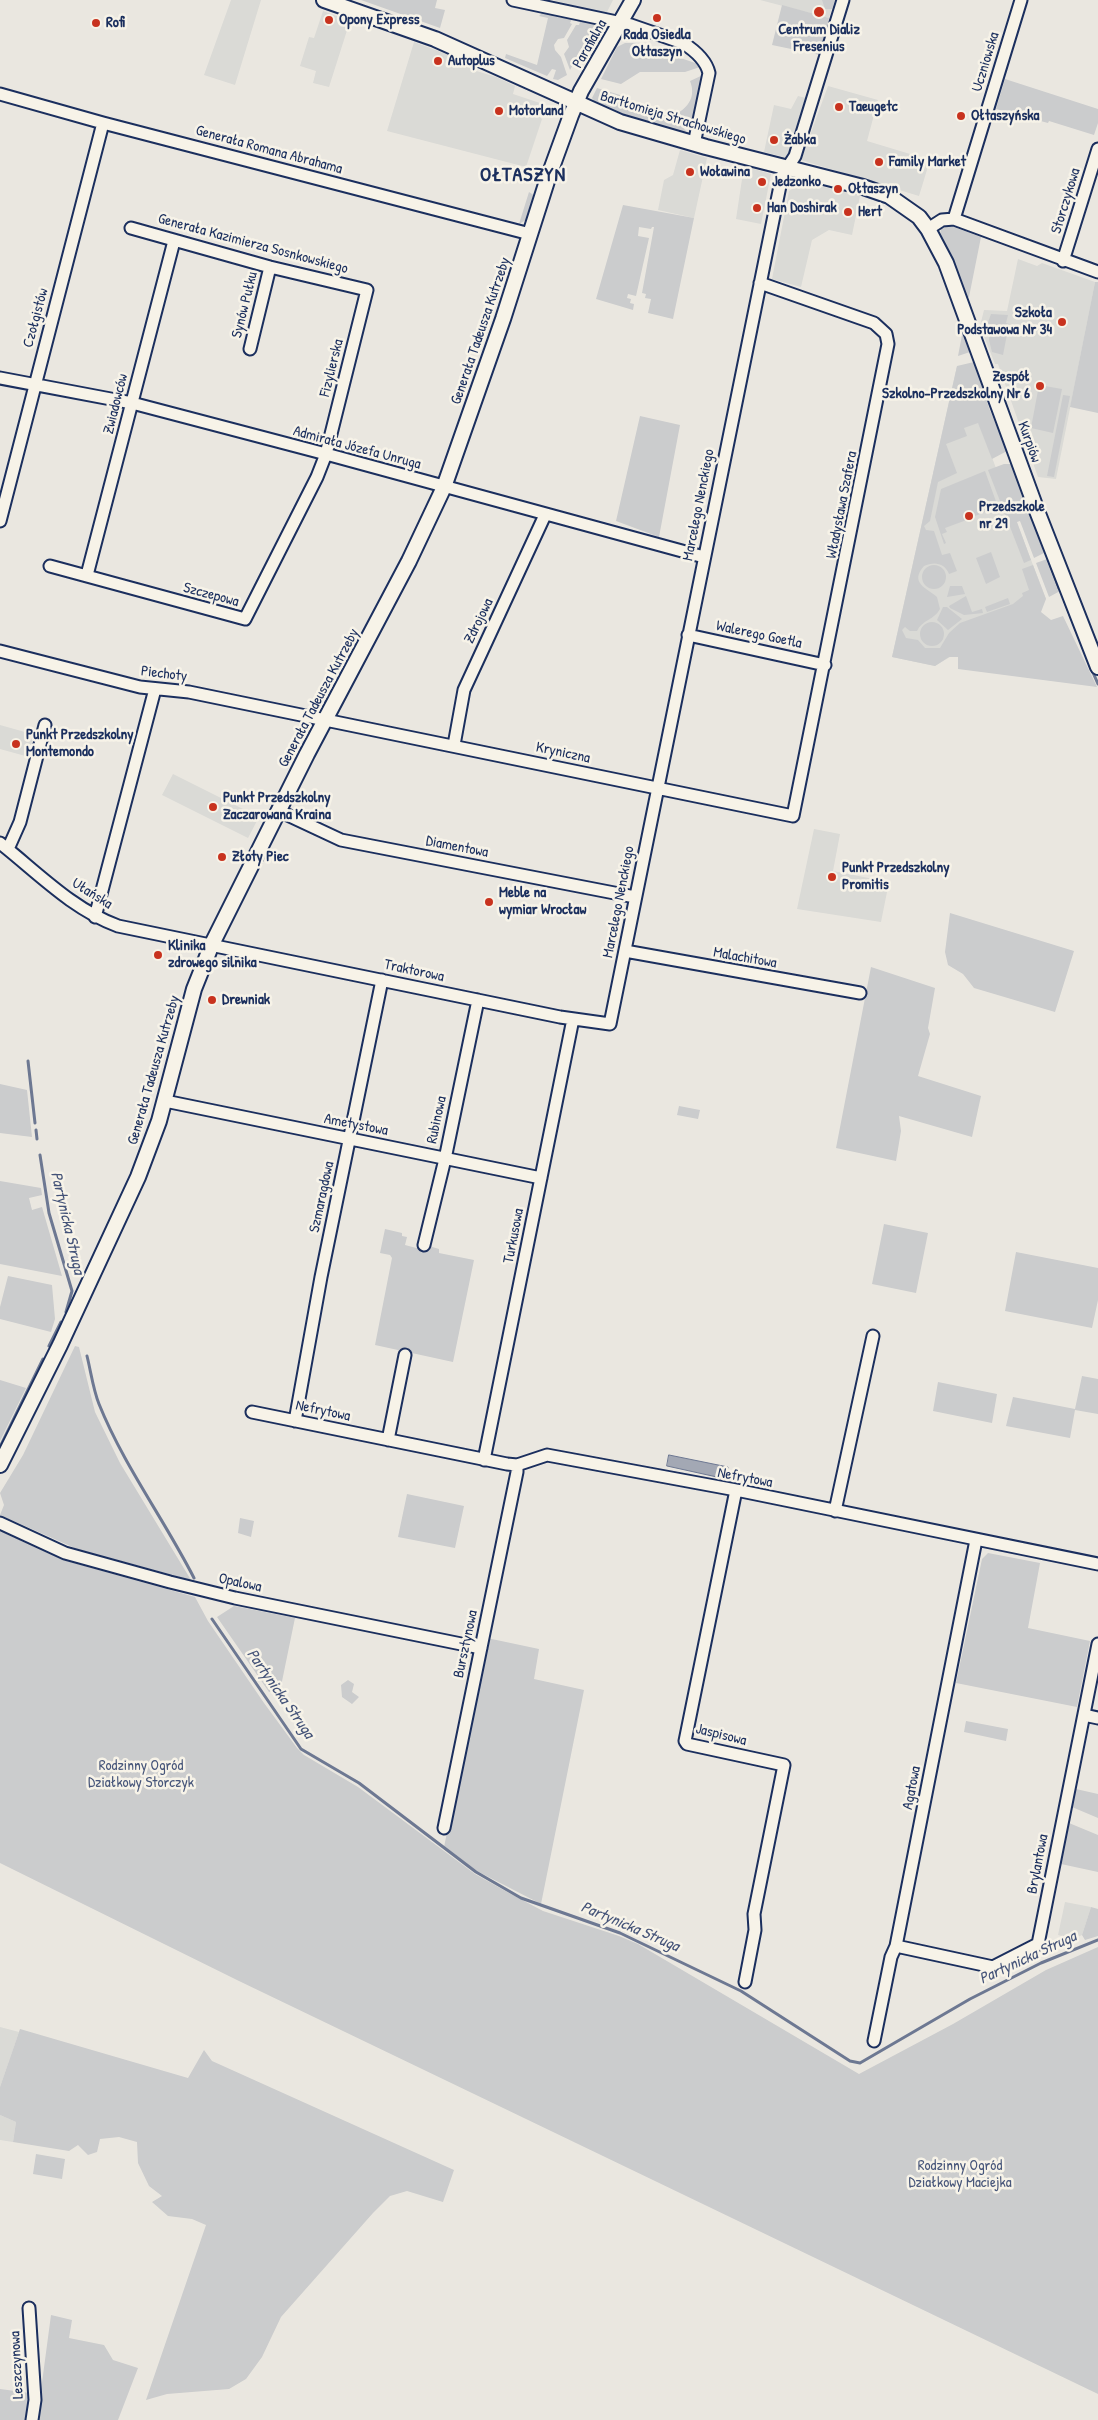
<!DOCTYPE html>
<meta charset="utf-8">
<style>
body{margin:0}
canvas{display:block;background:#eae7e0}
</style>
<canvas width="1098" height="2420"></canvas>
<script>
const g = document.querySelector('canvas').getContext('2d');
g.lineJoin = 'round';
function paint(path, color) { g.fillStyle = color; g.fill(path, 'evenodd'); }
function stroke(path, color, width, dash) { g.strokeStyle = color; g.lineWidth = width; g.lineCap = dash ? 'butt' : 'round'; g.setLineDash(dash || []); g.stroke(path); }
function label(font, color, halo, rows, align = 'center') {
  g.font = font + ' "Patrick Hand",sans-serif'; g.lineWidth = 5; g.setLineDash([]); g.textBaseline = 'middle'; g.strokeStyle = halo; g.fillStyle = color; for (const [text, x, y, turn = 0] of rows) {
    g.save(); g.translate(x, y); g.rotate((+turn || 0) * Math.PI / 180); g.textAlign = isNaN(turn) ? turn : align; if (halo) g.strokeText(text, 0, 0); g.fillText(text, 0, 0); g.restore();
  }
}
paint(new Path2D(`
 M231,0h30l-26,85 -31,-10z
 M553,0h60l-7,14z
 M760,0h74l-5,18z
 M323,11l27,10 -21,66 -16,-4 3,-12 -16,-5 9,-29 5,1z
 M414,42l56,21v6l26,8 19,9 -2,8 27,9 -3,12 5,4 -16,48 -139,-36z
 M828,86l50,14 -11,41 63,19 -11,36 -118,-36z
 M798,96l8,2 -1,4 -17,56 -24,-6 10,-47 17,4z
 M680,150l27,8 -13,60 -36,-8 6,-30 9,-5z
 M744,166l27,8 -10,50 -25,-5z
 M803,182l57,14 -8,39 -23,-5 -17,10 -11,47 -29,-8 17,-88z
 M1018,259l19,7 5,-3 53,19 -39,197 -18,-2 -40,-113h-3l-15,-38 4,-16 23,1z
 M957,366l89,233 -111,67 -43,-9z
 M0,725l32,9 1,5 -4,18 -29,-8z
 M173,774l86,43 -11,21 -86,-43z
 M814,829l26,5 -7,37 56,11 -8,40 -84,-13z
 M1065,1902l26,5 -9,28 -9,4 -15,-4z
 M0,2027l19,5 -19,55z
 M0,2115l16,7 -3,20 -13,-2z`), '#dadad6');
paint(new Path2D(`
 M361,0h76l-2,8 10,2 -5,18z
 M822,0h13l-3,9h-7z
 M782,5l47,13 -9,37 -48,-10z
 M545,10l5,2 3,4 8,2 3,-3 8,4 -2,4 2,1 -8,14 -6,1 -4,6 1,5 6,7 6,18 -9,5 -5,-1 3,-9 -4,-1 -5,7 -42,-18 1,-4 31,11 11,-47 -9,-2z
 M579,18l17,4 -26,48 -6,-16 5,-7 -2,-7 9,-15h3l1,-3 -4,-1z
 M625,43h12l61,21 2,3 -15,5h-45l-19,12 -20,-5 16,-32z
 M703,75l-9,51 -6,3 -12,-15c13,-7 20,-18 14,-33z
 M1005,79l93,30v14l-4,12 -45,-14 -1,2 -52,-14z
 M597,88l23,7 17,17 35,4 14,15 -4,2 -83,-26 -7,-9z
 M529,192l6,4 -9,24 -7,4z
 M623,205l71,13 -21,101 -25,-6 3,-14 -6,-1 1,-4 -4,-1 12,-66h-2l-1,2 -12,-2 -1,9 11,2 -13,58 -8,-2 -1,4 4,1 -1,4 4,1 -1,6 -37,-11z
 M948,225l33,12 -12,60 -3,1 -26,-63 1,-6z
 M1095,282h3v131l-28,-6z
 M991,314l17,1 -2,8 3,1 -6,31 -11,-3 -3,-12 1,-8 -5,-1z
 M963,334l7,18 -12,4 4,-21z
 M974,362l15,46 18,43 -15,8 -14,-36 -14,5 3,8 -21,8 11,29 -19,9 -8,39 -6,5 2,4 8,1 8,24 8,-2 7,18 -8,3c-4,-11 -15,-13 -25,-8 -15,17 3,22 13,31l3,12c-6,11 -18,11 -23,22h-7l-5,-4 -3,3 4,8 12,2 7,8h15l9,-15 11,-10 53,-19 10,-8 -1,-3 7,-3 -7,-21 11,-4 13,34 -5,13 10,8 12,-4 34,71 -139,-18v-12h-9l-14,9 -43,-9 65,-291z
 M1039,385l23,4 -9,44 -22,-5z
 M1063,395l7,1 -16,81 -7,-1z
 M640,416l40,9 -21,112 -43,-16z
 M1004,464h7l33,89 -10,5 -14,-37 -3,1 14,38 -7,3 -36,-93z
 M985,471l13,36 -23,9 -1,-2 -2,4 -27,10 2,4 -5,2 4,9 -2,1 -9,-27 6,-28z
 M991,552l9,25 -14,7 -10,-26z
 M1050,558l12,32 -13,7 -13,-34z
 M922 577a12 12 0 1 1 24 0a12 12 0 1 1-24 0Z
 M950,586h12l3,8 -18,3z
 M966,596l6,16 10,-3 1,4 -19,2 -14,-7 -1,-2z
 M1008,598l2,6 -23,8 -2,-5z
 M943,607h4l15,12 -14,11 -11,-10z
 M920 634a12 12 0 1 1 24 0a12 12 0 1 1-24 0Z
 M950,913l124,38 -19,61 -81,-24 -11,-14 -15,-9 -3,-13z
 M871,967l64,21 -7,40 2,6 -12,42 63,20 -9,41 -73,-21 2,15 -5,30 -60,-13z
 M0,1084l27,6 5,47 -32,-4z
 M679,1106l21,4 -2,9 -21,-4z
 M0,1181l41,7 1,7 -13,3 3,12 10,-3 20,69 -62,-12z
 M884,1224l44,9 -12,60 -44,-9z
 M385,1229l17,4v3l5,1 -2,8 19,5 5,-4 10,3v4l35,7 -21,102 -78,-17 17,-87 -2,-3 -10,-2z
 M1016,1252l82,16v32l-6,28 -87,-17z
 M8,1276l44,9 3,34 -4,13 -51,-13v-12z
 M75,1346l4,1 16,65 25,51 71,117 -114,-31 -77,-34 4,-10 -4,-12 23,-38z
 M1082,1376l16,3v35l-23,-4 -5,28 -64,-12 7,-29 62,12z
 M0,1380l26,8 -26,53z
 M938,1382l59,12 -5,29 -59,-12z
 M407,1494l57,12 -9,42 -57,-11z
 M240,1518l14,3 -3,16 -13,-4z
 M0,1531l63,29 132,37 13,24 56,82 33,45 7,7 54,32 117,87 34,19 34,18 76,25 19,8 221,130 94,-50 93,-54 52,-23v447l-859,-413 -239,-118z
 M988,1553l52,10 -12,65 62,13 -13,66 -121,-24 26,-124z
 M234,1606l61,12 -15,73 -11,1 -52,-75z
 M487,1638l52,11 -5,30 50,11 -43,214 -64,-33 -33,-24z
 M348,1680l6,4 -2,8 7,5 -7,7 -10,-7 -1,-12z
 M966,1721l42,8 -2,12 -42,-9z
 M1076,1789l22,5v24l-26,-11z
 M1069,1823l29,12v37l-37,-8z
 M1091,1907l7,2v27l-13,4 -3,-5z
 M20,2029l168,49 16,-28 8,11 242,109 -11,32 -36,-11 -17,5 -17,17 -92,104 -19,40 -16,22 -17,10 -62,5 -21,6 60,-175 -14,-6 -24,-3 -16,-14 10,-6 -13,-10 -11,-23 -1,-21 -18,-5 -19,2 -3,13 -9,3 -10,-10 -9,6 -56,-9 3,-20 -16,-7v-28z
 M36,2154l29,5 -3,20 -29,-5z
 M51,2315l21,5 -3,18 35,7 9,15 25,8 -20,52h-81z
 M0,2389l30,4 -3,27h-27z`), '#cbcccd');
const water = new Path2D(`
 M669,1455l59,12 -2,12 -59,-13z`);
paint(water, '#a3a8b4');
stroke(water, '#6d7892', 1);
stroke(new Path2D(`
 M1049,561l10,27
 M1065,602l24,60
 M1091,668l7,16
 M28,1061l7,62
 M36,1130l1,9
 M40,1155l9,58 23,78 -6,21
 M49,1346l12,-24
 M87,1356c4,16 6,33 12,48 25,62 65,115 95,174
 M0,1447l43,-88
 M212,1619l89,130 58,34 117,89 45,26 99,35 121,58 109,70 10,2 110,-64 71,-36 57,-23`), '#6d7892', 3);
const minor = new Path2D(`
 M513,0l118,25 52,18c11,7 23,17 26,30l-15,71
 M0,94l103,29 427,111
 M954,219l67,-219
 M928,229l14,-9 12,-1 144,53
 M1063,261l35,-112
 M250,349l20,-82
 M0,378l132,25 194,51 378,103
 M0,521l103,-398
 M50,566l195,53 72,-142 9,-23 41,-164 -97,-23 -139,-39
 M87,575l87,-334
 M688,635l137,30
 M0,651l140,36 49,5 604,124 95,-472 -2,-10 -12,-11 -114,-40
 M454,745l10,-55 81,-175
 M279,811l62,29 294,57
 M0,843c38,30 72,66 118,83l442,91 50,7 172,-848 13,-20 48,-156
 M8,849l12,-27 25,-97
 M95,917l60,-228
 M625,951l235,42
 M165,1101l376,77
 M424,1245l21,-86 33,-159
 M252,1412l255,52 10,1 30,-10 189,35 362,74
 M295,1421l26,-144 61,-297
 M388,1440l17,-85
 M484,1460l89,-441
 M736,1490l-51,251 2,3 97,21 -30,149 1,16 -10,52
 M835,1511l38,-175
 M0,1523l65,30 105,29 65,16 246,50
 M1084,1715l14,3
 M444,1828l73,-356v-7
 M896,1946l97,21 45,-23 60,-300
 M874,2041l17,-84 5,-11 80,-406
 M29,2308l6,92 -3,20`);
const tertiary = new Path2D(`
 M324,0l111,39 185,83 86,25 157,40 26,9 30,21 9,12 18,34 91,248 61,156
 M0,1465l60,-120 78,-168 21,-56 35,-132 18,-45 95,-190 102,-193 35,-74 59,-168 44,-138 24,-66 10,-24 52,-91`);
stroke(minor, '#1b2f5e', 15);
stroke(tertiary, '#1b2f5e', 18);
stroke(minor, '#f7f3e8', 11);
stroke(tertiary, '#f7f3e8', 14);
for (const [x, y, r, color] of [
 [819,12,6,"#c8321e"],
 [657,18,5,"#c8321e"],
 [329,20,5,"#c8321e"],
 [96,23,5,"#c8321e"],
 [438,61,5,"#c8321e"],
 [839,107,5,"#c8321e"],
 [499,111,5,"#c8321e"],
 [961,116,5,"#c8321e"],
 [774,140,5,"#c8321e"],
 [879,162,5,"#c8321e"],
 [690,172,5,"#c8321e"],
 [762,182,5,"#c8321e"],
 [838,189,5,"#c8321e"],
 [757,208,5,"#c8321e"],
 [848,212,5,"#c8321e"],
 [1062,322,5,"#c8321e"],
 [1040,386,5,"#c8321e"],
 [969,516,5,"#c8321e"],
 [16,744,5,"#c8321e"],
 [213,807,5,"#c8321e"],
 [222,857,5,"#c8321e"],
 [832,877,5,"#c8321e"],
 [489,902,5,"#c8321e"],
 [158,955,5,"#c8321e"],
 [212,1000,5,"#c8321e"]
]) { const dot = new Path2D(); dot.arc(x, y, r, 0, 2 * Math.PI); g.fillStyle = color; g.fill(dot); stroke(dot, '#f7f3e8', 2); }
label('bold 15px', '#1b2f5e', '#f7f3e8', [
 ["Opony Express",339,20],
 ["Rofi",106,23],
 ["Centrum Dializ",819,30,"center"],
 ["Fresenius",819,47,"center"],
 ["Rada Osiedla",657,35,"center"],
 ["Ołtaszyn",657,52,"center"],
 ["Autoplus",448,61],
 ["Taeugetc",849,107],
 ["Motorland",509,111],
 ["Ołtaszyńska",971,116],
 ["Żabka",784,140],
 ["Family Market",889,162],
 ["Woławina",700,172],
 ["Jedzonko",772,182],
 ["Ołtaszyn",848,189],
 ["Han Doshirak",767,208],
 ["Hert",858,212],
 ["Szkoła",1052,313,"right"],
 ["Podstawowa Nr 34",1052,330,"right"],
 ["Zespół",1030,377,"right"],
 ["Szkolno-Przedszkolny Nr 6",1030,394,"right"],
 ["Przedszkole",979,507],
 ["nr 29",979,524],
 ["Punkt Przedszkolny",26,735],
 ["Montemondo",26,752],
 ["Punkt Przedszkolny",223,798],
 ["Zaczarowana Kraina",223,815],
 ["Złoty Piec",232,857],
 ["Punkt Przedszkolny",842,868],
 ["Promitis",842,885],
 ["Meble na",499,893],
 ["wymiar Wrocław",499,910],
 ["Klinika",168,946],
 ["zdrowego silnika",168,963],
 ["Drewniak",222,1000]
], 'left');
label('15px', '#1b2f5e', '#f7f3e8', [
 ["Parafialna",590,44,-60],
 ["Uczniowska",986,62,-73],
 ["Bartłomieja Strachowskiego",673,118,17],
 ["Generała Romana Abrahama",269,150,15],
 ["Storczykowa",1066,201,-73],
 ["Generała Kazimierza Sosnkowskiego",253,244,15],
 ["Synów Pułku",245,305,-76],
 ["Czołgistów",36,318,-75],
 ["Generała Tadeusza Kutrzeby",481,331,-71],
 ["Fizylierska",332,368,-76],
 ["Zwiadowców",116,404,-76],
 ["Kurpiów",1029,442,70],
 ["Admirała Józefa Unruga",357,448,15],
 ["Marcelego Nenckiego",699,505,-79],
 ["Władysława Szafera",842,505,-79],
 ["Szczepowa",211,595,15],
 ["Zdrojowa",479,621,-64],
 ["Walerego Goetla",759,635,12],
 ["Piechoty",164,674,7],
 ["Generała Tadeusza Kutrzeby",319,698,-62],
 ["Kryniczna",563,753,12],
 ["Diamentowa",457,847,11],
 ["Ułańska",92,894,32],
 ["Marcelego Nenckiego",619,902,-79],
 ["Malachitowa",745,958,10],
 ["Traktorowa",414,971,12],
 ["Generała Tadeusza Kutrzeby",154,1070,-74],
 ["Rubinowa",437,1120,-78],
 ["Ametystowa",356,1125,11],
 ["Szmaragdowa",322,1197,-78],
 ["Turkusowa",514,1236,-79],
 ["Nefrytowa",323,1411,12],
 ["Nefrytowa",745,1478,11],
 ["Opalowa",240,1583,12],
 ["Bursztynowa",466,1644,-78],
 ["Jaspisowa",721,1735,14],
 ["Agatowa",912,1788,-79],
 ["Brylantowa",1038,1864,-79],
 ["Leszczynowa",17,2365,-93]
]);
label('15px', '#47567a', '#f7f3e8', [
 ["Rodzinny Ogród",141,1766],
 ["Działkowy Storczyk",141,1783],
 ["Rodzinny Ogród",960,2166],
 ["Działkowy Maciejka",960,2183]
]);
label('italic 16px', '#445378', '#f7f3e8', [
 ["Partynicka Struga",67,1223,77],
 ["Partynicka Struga",280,1694,55],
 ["Partynicka Struga",630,1927,23],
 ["Partynicka Struga",1028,1958,-25]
]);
g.letterSpacing = '1px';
label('bold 20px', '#1b2f5e', '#f7f3e8', [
 ["OŁTASZYN",523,176]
]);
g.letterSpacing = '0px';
</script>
